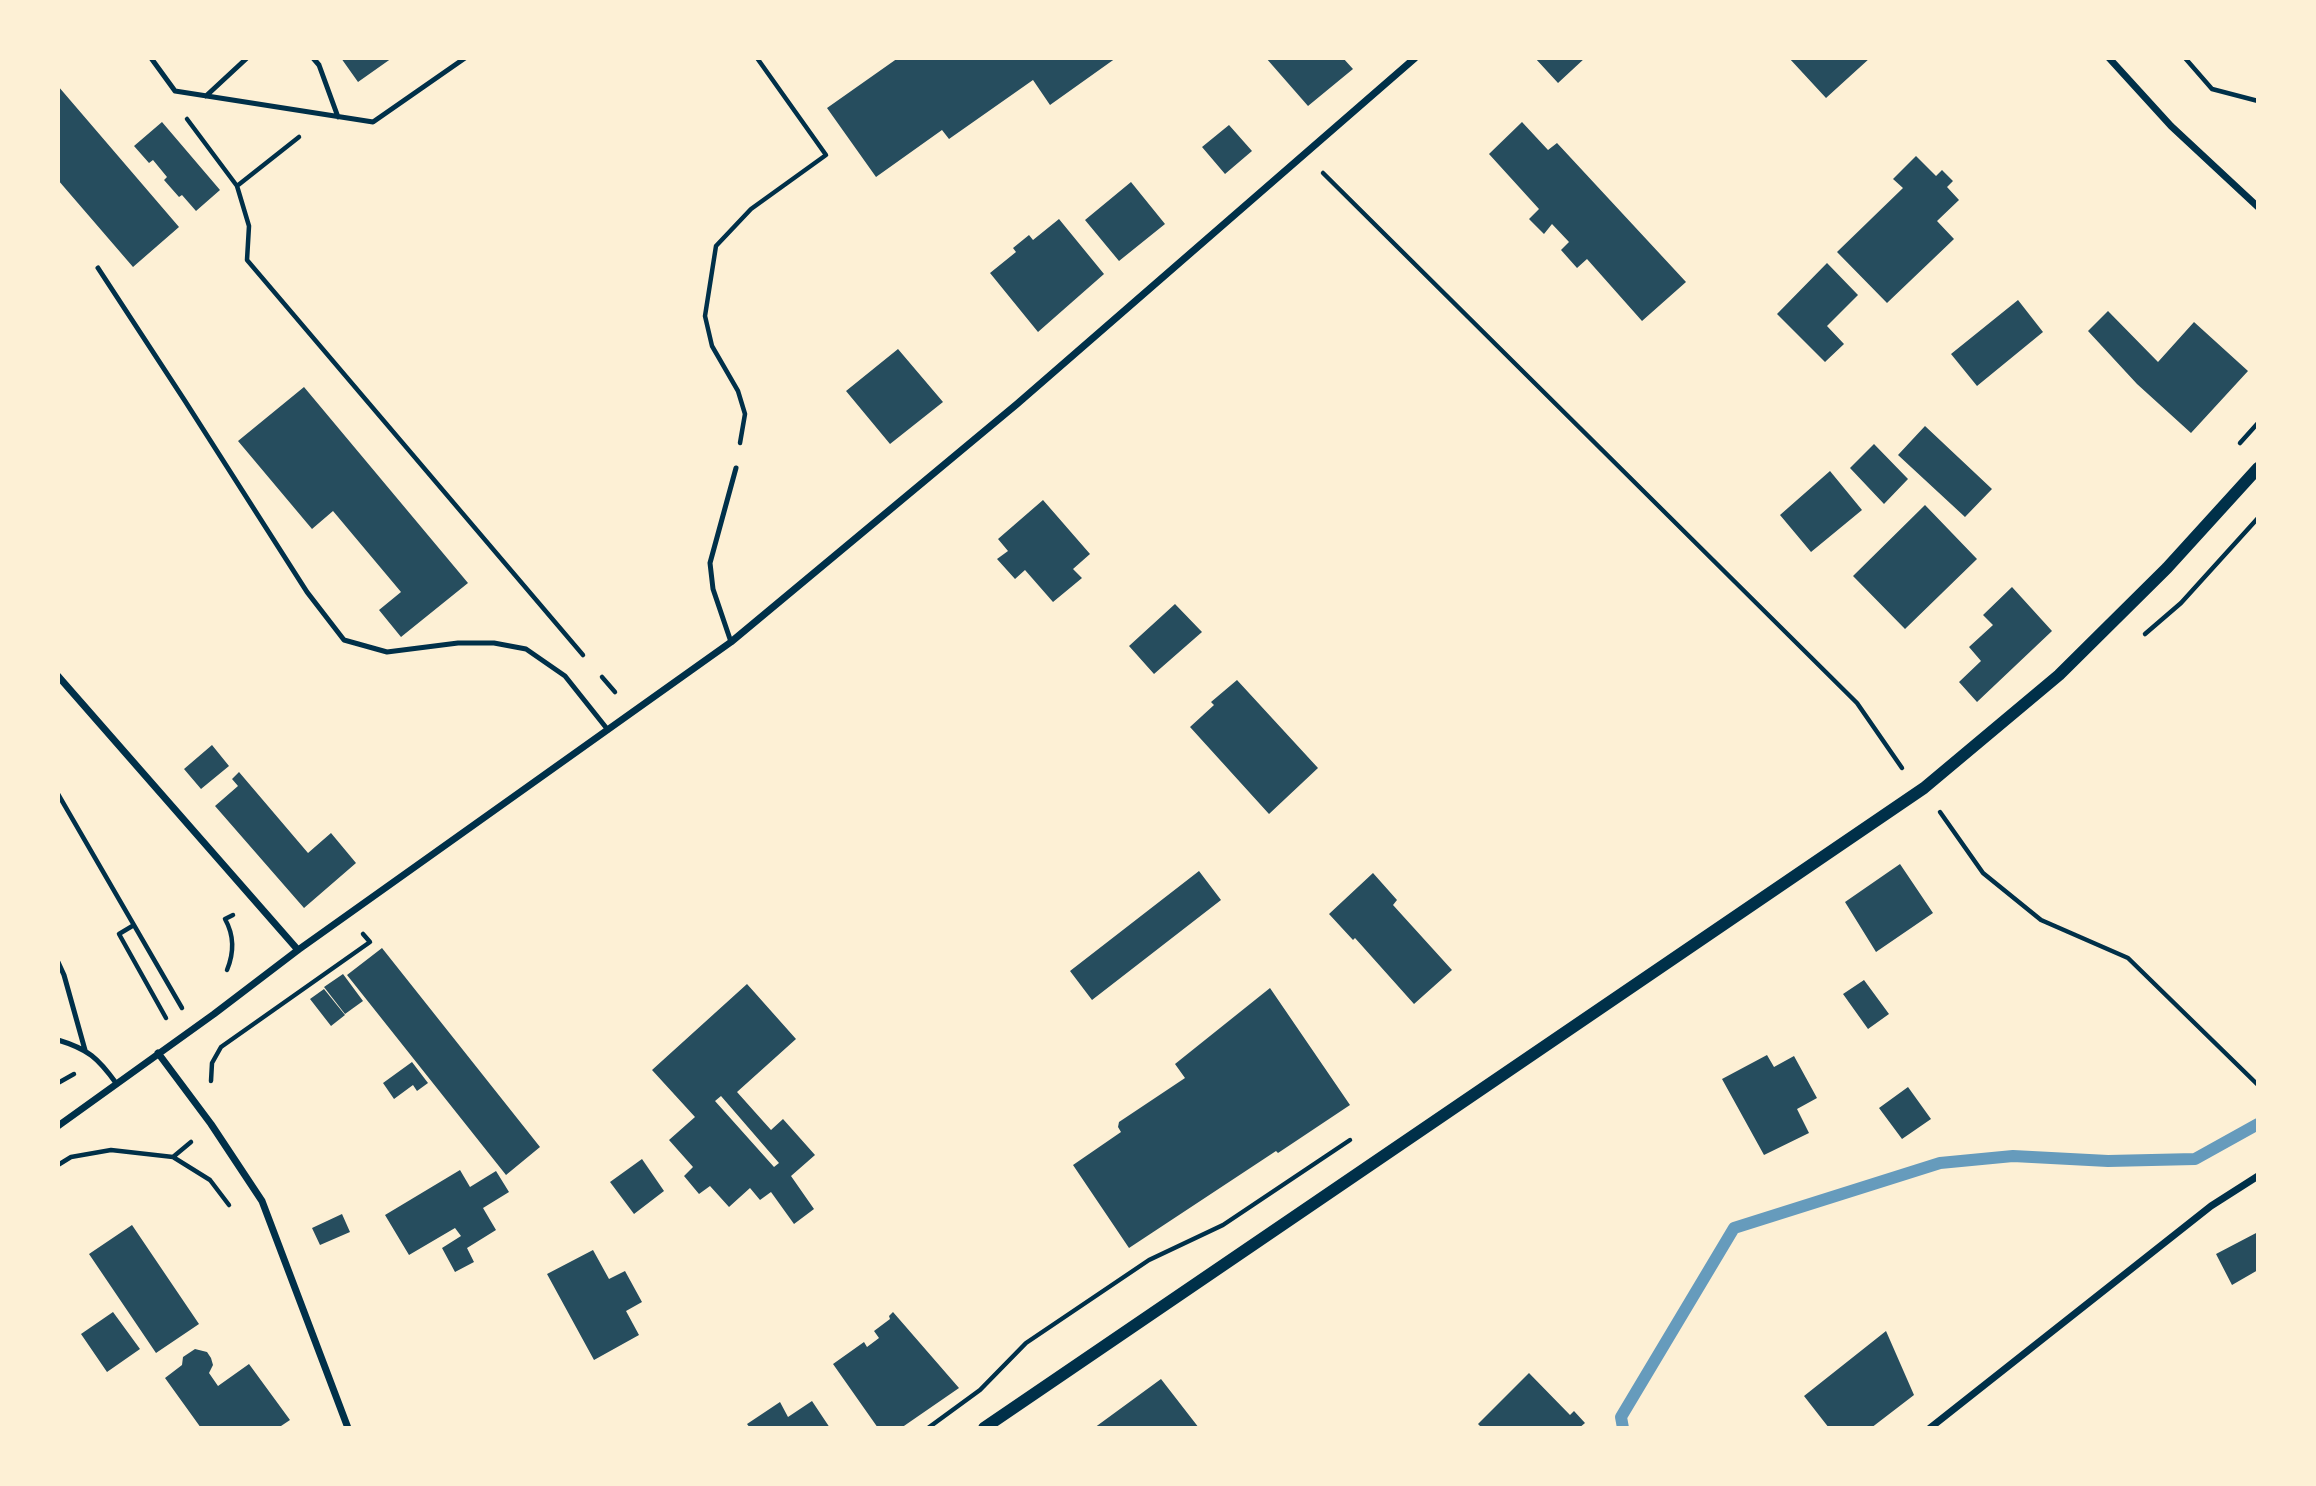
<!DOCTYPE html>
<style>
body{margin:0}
#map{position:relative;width:2316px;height:1486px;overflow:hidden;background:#fdf0d5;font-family:"Fira Sans",sans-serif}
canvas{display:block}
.frame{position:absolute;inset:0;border:60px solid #fdf0d5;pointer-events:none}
</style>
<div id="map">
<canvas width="2316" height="1486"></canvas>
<div class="frame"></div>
</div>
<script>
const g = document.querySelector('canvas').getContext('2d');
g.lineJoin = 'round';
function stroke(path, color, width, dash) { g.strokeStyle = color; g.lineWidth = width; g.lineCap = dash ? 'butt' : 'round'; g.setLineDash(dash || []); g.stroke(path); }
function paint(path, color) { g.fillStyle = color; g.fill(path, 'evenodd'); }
stroke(new Path2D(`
 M1623,1428l-2,-11 113,-189 206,-65 73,-7 95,5 87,-2 63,-35`), '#669bbc', 12);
paint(new Path2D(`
 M341,58h51l-34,24z
 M898,58h218l-66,47 -17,-25 -84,59 -7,-9 -66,47 -49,-69z
 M1266,58h77l10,11 -45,37z
 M1535,58h50l-27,25z
 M1789,58h81l-44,40z
 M58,86l121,141 -46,40 -75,-87z
 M162,122l58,68 -24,21 -14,-16 -3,2 -15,-17 3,-3 -14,-17 -4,3 -15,-17z
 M1522,122l26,28 9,-7 129,139 -44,39 -55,-62 -10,9 -16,-18 8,-8 -17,-18 -8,10 -15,-15 10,-10 -50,-55z
 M1229,125l23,26 -27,23 -23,-27z
 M1916,156l20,20 6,-6 11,11 -6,6 12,13 -22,21 17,18 -67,64 -50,-51 66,-64 -10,-9z
 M1131,182l34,42 -46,37 -34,-41z
 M1059,219l45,55 -66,58 -48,-59 26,-21 -3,-4 16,-13 4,5z
 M1827,263l31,32 -31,31 17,18 -19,18 -48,-48z
 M2018,300l25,32 -66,54 -26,-32z
 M2108,311l50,51 36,-40 54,49 -57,62 -54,-49 -49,-53z
 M898,349l45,53 -53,42 -44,-53z
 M304,387l164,196 -67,54 -22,-27 22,-18 -68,-81 -21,18 -74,-88z
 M1925,426l67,63 -27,28 -67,-62z
 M1874,444l34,35 -24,25 -34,-36z
 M1830,471l32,39 -51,42 -31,-37z
 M1043,500l47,54 -17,15 9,9 -29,24 -28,-32 -10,9 -18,-20 11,-8 -10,-12z
 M1925,505l52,54 -72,70 -52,-53z
 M2012,587l40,44 -75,71 -18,-20 22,-21 -12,-14 24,-22 -10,-10z
 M1175,604l27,28 -48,42 -25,-28z
 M1237,680l81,88 -49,46 -79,-87 24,-22 -3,-3z
 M212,745l17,21 -28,23 -17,-20z
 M239,772l69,81 23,-20 25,30 -52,45 -89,-102 23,-20 -6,-7z
 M1900,864l33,49 -57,39 -31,-50z
 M1199,871l22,29 -129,100 -22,-29z
 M1373,873l24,27 -4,5 59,65 -38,34 -59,-66 -2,2 -24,-26z
 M382,948l158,199 -34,28 -159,-200z
 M343,974l20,27 -18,13 -21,-27z
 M1864,980l25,34 -21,15 -25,-35z
 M747,984l49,55 -59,53 34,38 12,-11 32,36 -24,21 23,33 -20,15 -23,-32 -11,8 -10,-12 -21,19 -19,-21 -11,8 -15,-18 9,-9 -24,-27 26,-23 -43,-47zM721,1096l58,67 -5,4 -59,-66z
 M1270,988l80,117 -72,48 -2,-2 -147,97 -56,-83 48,-33 -3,-5 1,-5 66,-44 -10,-14z
 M324,989l21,26 -14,11 -21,-27z
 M1767,1055l7,12 20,-11 23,42 -20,11 12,24 -45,22 -42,-76z
 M412,1062l16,21 -11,8 -4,-6 -19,14 -11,-16z
 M1908,1087l23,32 -29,20 -23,-31z
 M642,1159l22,32 -30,23 -24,-32z
 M460,1170l10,17 26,-16 13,21 -26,16 13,22 -29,18 7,14 -19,10 -13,-24 19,-12 -6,-8 -46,27 -24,-40z
 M342,1214l8,18 -30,13 -8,-17z
 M132,1225l67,99 -43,29 -67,-99z
 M2258,1232v38l-26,15 -16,-31z
 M593,1250l16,29 16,-8 17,31 -16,9 13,24 -45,25 -47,-86z
 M113,1312l27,37 -33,23 -26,-38z
 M893,1312l66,76 -58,40h-23l-45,-64 31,-22 3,5 12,-9 -5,-7 16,-12 -1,-3z
 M1886,1331l28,64 -43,33h-42l-25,-32z
 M195,1349l12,3 4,6 2,7 -4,8 9,13 31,-22 41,56 -12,8h-77l-36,-50 17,-13 1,-8z
 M1529,1373l41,42 4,-4 11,12 -6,5h-97l-4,-4z
 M1161,1379l38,49h-105z
 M812,1401l18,27h-80l-3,-4 33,-22 8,15z`), '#264d5e');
stroke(new Path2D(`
 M2185,58l27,31 46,12
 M187,119l50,67 62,-49
 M1323,173l534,530 45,65
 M237,186l12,40 -2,34 336,395
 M740,443l5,-29 -7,-23 -26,-45 -7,-30 11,-70 35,-37 75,-54 -69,-97
 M2240,443l18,-20
 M2145,634l36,-31 77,-85
 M602,677l13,15
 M58,794l124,214
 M1940,812l43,61 58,47 87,38 130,127
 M134,925l-15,9 47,84
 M227,970c7,-17 7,-35 -2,-51l8,-4
 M211,1081l1,-18 9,-16 149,-105 -7,-8
 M58,1083l16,-9
 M173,1157l18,-15
 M58,1165l13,-8 40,-7 62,7 37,23 19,25
 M928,1428l52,-38 46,-47 123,-83 74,-35 127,-85`), '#003049', 4.5);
stroke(new Path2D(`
 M151,58l24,33 198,31 92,-64
 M313,58l6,7 19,52
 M206,96l41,-38
 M98,268l87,133 122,191 37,48 43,12 71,-9h36l32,6 39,27 43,54
 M731,642l-18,-53 -3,-26 26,-95
 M58,962l6,13 21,75
 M58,1040c30,9 40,18 58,43`), '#003049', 5);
stroke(new Path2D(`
 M2109,58l62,68 87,81
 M58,676l240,274
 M158,1053l53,71 51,77 86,227
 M58,1126l156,-112 84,-64 433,-308 286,-238 398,-346
 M1930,1428l281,-222 47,-30`), '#003049', 7);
stroke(new Path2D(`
 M984,1428l940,-640 135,-113 108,-107 91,-100`), '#003049', 12);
</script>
